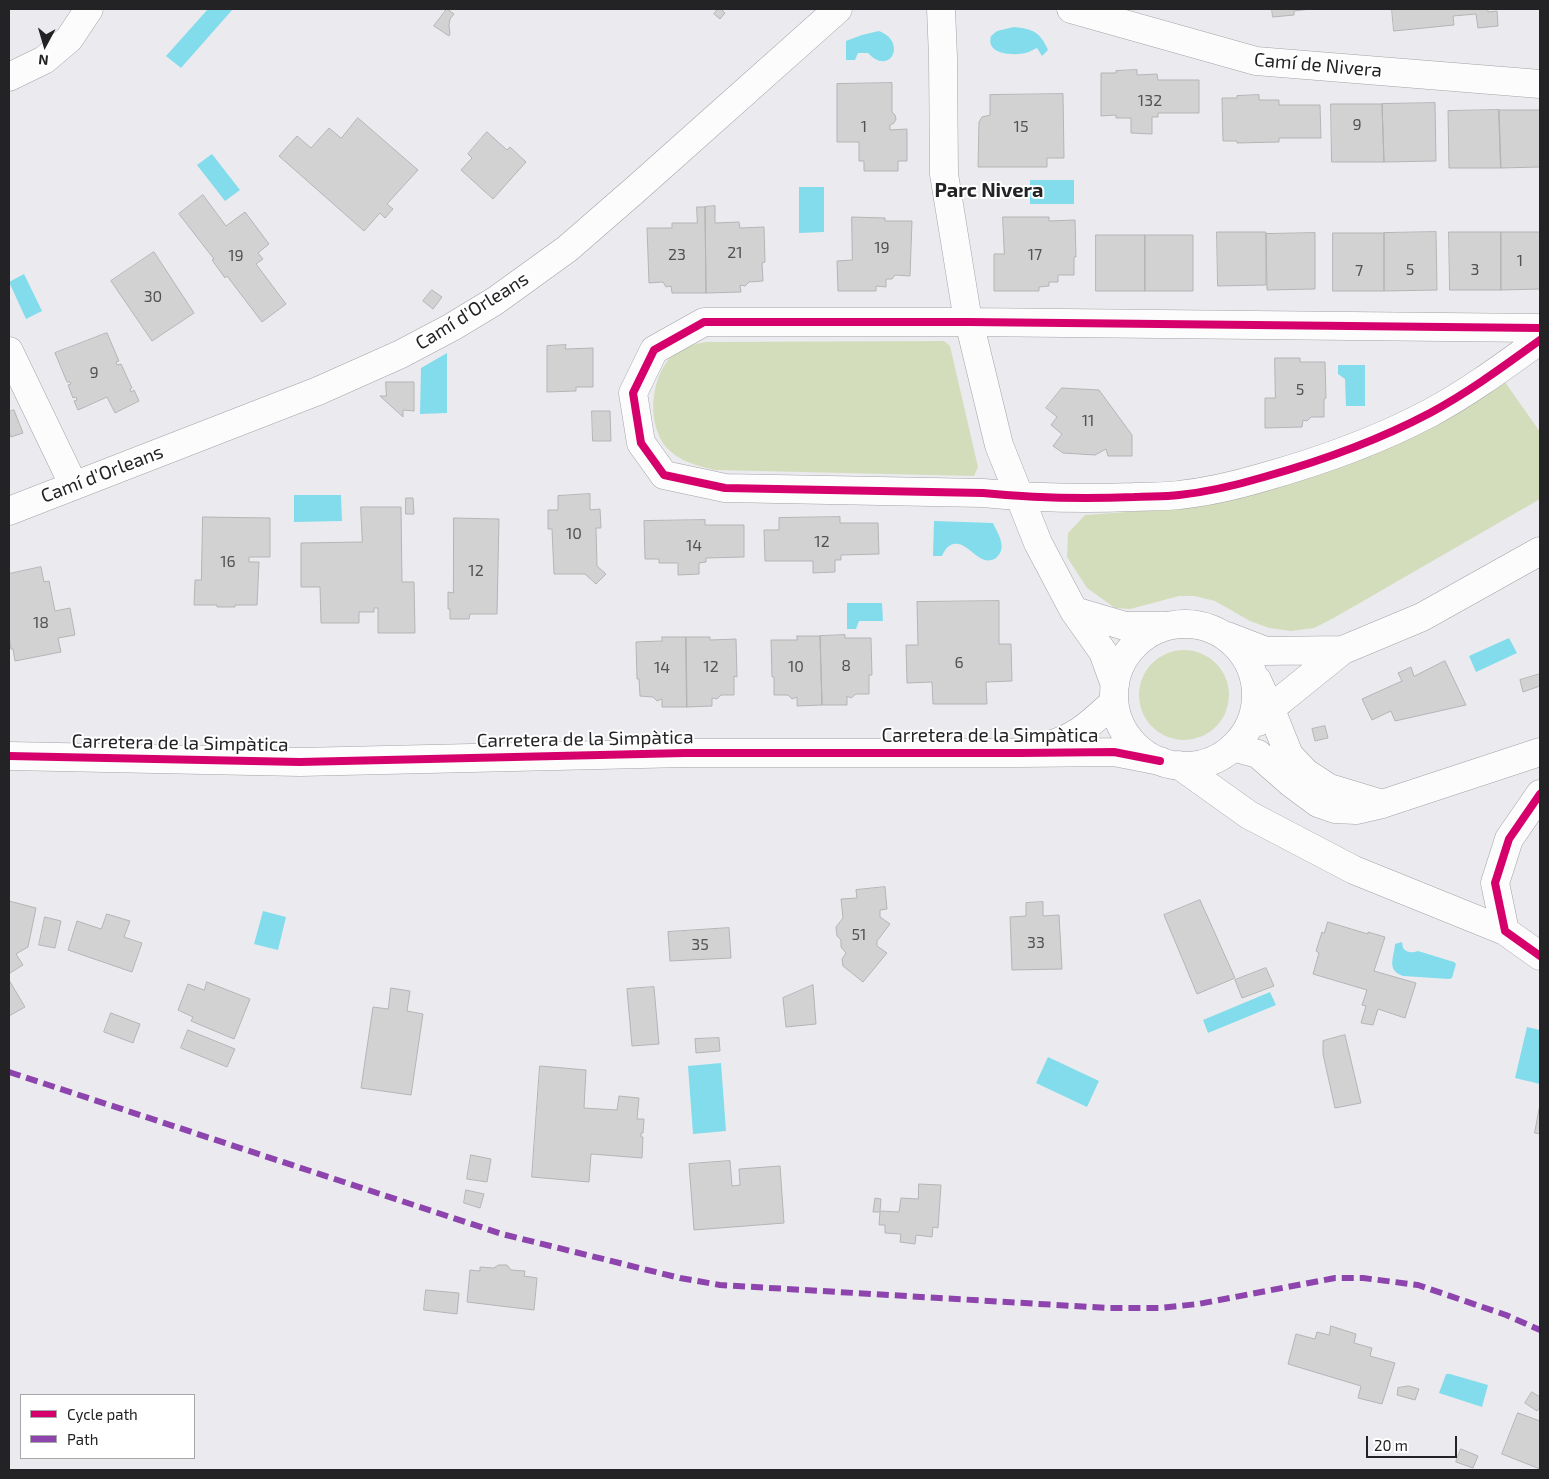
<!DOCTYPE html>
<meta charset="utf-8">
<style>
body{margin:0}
#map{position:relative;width:1549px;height:1479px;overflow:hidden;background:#ebebef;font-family:"Exo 2",sans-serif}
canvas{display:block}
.frame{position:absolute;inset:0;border:10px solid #232326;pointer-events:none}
.legend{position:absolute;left:20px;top:1394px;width:175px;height:65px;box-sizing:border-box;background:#fff;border:1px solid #a7a7a8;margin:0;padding:6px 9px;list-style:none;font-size:15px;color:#232326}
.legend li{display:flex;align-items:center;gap:10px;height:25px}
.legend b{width:25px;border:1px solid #a7a7a8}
.north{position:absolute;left:20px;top:20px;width:50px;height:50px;-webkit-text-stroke:4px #fff;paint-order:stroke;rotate:186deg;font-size:14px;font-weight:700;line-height:20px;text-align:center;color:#232326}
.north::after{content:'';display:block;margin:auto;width:18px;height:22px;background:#232326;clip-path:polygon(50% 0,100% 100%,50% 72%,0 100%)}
.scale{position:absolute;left:1366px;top:1436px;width:91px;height:22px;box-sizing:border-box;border:2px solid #232326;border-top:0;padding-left:6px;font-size:15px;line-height:18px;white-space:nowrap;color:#232326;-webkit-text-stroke:4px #fff;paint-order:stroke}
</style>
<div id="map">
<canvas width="1549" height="1479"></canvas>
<div class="frame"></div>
<ul class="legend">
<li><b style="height:6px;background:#d6006c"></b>Cycle path</li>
<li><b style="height:6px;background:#8e44ad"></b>Path</li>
</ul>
<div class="north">N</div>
<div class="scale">20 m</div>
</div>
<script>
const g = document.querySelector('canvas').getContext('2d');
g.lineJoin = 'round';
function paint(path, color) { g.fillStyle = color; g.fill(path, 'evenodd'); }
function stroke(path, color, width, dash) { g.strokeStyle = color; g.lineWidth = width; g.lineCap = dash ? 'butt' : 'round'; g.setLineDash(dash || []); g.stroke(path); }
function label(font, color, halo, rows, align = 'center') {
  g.font = font + ' "Exo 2",sans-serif'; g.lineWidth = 4; g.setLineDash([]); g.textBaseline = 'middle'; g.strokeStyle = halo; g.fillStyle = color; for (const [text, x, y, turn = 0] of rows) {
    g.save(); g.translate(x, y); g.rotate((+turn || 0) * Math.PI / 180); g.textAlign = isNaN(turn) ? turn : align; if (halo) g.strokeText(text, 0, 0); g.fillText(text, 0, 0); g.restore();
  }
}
paint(new Path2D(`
 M944,341l6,5 28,121 -4,9 -259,-6c-17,-4 -37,-9 -49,-23 -18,-22 -16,-61 0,-84 8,-13 26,-19 40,-21z
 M1505,382l35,50v67l-208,120 -18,9 -23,3 -22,-3 -19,-7 -35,-20 -21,-5h-15l-49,13 -15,-1 -28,-20 -20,-31 1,-24 17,-18 70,-5 177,-40 91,-38z
 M1139 695a45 45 0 1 1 90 0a45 45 0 1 1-90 0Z`), '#d3ddbc');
paint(new Path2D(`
 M208,9h25l-52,59 -15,-12z
 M1014,27c19,2 26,5 34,23l-6,6 -5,-8c-6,3 -12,6 -19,6 -12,1 -32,-2 -27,-18l6,-5z
 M879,31c29,11 11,46 -11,22h-10l-3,7h-9v-19l16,-6z
 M212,154l28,36 -15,11 -28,-36z
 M1030,180h44v24h-44z
 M799,187h25v45l-25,1z
 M24,274l18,37 -16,8 -17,-37z
 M447,353v60l-27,1 1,-46z
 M1338,365h27v41h-19l-1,-27 -7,-5z
 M294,495h47l1,26 -48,1z
 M934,521l59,2c5,11 15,25 3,35 -4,3 -10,3 -14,1 -8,-4 -15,-13 -23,-15 -9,-2 -14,5 -17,12h-9z
 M847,603h35l1,18h-24l-3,8h-9z
 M1509,638l8,15 -41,19 -7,-16z
 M263,911l23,6 -8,33 -24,-6z
 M1402,942l1,6c4,5 9,5 15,3l36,11 2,2 -4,14 -3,1 -46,-3c-17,-6 -9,-18 -8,-32z
 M1270,992l6,13 -68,28 -5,-13z
 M1527,1027l13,3v54l-25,-6z
 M1048,1057l51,24 -12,26 -51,-24z
 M721,1063l5,68 -33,3 -5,-68z
 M1446,1374h4l38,11 -6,22 -43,-14z`), '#82dcec');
const building = new Path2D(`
 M447,9l7,5 -4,5 -1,6 1,9 -1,2 -15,-10z
 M718,9h3l4,4 -5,6 -6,-5z
 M1272,9h39l-17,2v4l-21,2z
 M1392,9h96v3l9,-1 1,15 -20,2 -2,-14 -23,2 1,9 -60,6z
 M1137,70v5l20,-1 1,6h41v33h-41v4h-6v17l-21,-1v-15h-15v-3l-15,1v-43h15v-2z
 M892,83v29l3,3 1,4 -2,4 -4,2v5l17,-1v32h-9v10h-34v-10h-5v-19h-22v-58z
 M1063,94l1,64h-17v9h-69l1,-45 3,-5 8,-2v-20z
 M1259,95v5h20v5h41l1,33h-42v4l-42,1v-2h-14l-1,-43h15v-2z
 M1435,103l1,58 -52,1 -2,-58z
 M1331,104h51l2,58h-52z
 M1499,110h41v57l-39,1z
 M1499,110l2,58h-52l-1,-57z
 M358,118l60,52 -31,34 6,5 -8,9 -5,-5 -16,18 -85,-75 18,-20 14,12 18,-20 12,10z
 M487,132l20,18 3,-3 16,15 -33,37 -32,-29 11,-12 -4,-4z
 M203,195l23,31 19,-14 24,32 -11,9 5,6 -7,5 30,40 -24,18 -35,-46 -2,2 -13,-18 2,-1 -35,-45z
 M715,206v17l24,-1 1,6 24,-1 1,35 -3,1 1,18 -14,1 -4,4 -5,-1 1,7 -35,1 -1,-86z
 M697,207h8l1,86h-34l-1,-7 -5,1 -3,-5 -14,1 -2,-55h25v-5h25z
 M852,217l33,1v3h27l-2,55 -15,-1 -3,4h-6v8l-10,-1v5h-38l-1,-30 15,-1z
 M1003,217h46v4l26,-1 1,37h-2v18h-16v7h-9v4l-10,1v4h-45v-37h10z
 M1217,232h49v53l-48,1z
 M1436,232l1,58 -53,1v-58z
 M1449,232h52v58h-51z
 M1501,232h39v57l-39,1z
 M1315,233v56l-48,1 -1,-56z
 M1333,233h51v58h-51z
 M1096,235h49v56h-49z
 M1145,235h48v56h-48z
 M154,252l40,61 -42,28 -41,-60z
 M432,290l10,7 -9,12 -10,-8z
 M107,333l12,28 -3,1 1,3 4,-1 11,24 -2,1 1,3 3,-2 5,11 -24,12 -8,-16 -29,13 -4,-9 3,-1 -1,-3 -3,1 -5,-13 3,-1 -1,-2h-3l-12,-29z
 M566,345l-1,4 28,-1v39h-17v4l-29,1v-46z
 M1275,358h25v4h25l1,36 -2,1v18h-13l-4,4 -4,-1 -1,7 -37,1v-30h10z
 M386,382h28v29l-11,-1v7l-23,-21h6z
 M1062,388l37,2 33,45v21h-24l-2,-7 -11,6 -32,-2 -10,-7 9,-12 -11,-9 6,-8 -11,-9z
 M14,410l9,23 -12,4 -2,-5v-20z
 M592,411h18l1,30h-18z
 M590,494v16l10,-1 1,19h-5l1,38 9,8 -10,10 -11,-10h-31l-2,-45h-4v-19h10v-14z
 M406,498h7l1,16h-8z
 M361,507h40l1,75h12l1,51h-37v-25h-4v4h-15v11h-38l-1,-36h-19v-44l61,-1z
 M203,517l67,1v39h-21v5h10l-2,43h-22v2h-18v-2h-23l1,-25h6z
 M840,517v6h38l1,31 -38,1v5h-6v12l-22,1v-12h-48l-1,-31h15v-12z
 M454,518l45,1 -2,95h-27l-1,5h-19v-10h-2v-17l5,1z
 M705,520v5h39v32l-38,1v4l-7,1v11l-21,1v-12h-19v-4h-14l-1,-38z
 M41,567l3,15 5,-1 6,30 15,-3 5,27 -17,3 3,14 -46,9 -2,-12h-2l-2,-12v-63z
 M999,601v43h12l1,37 -26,1 1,22h-54l-1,-22 -25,1 -1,-38h12l-1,-43z
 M845,635v3h26l1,37h-3v19h-13l-5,4 -4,-2v9h-25l-2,-69z
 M797,636h23l2,69 -25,1v-9l-5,2 -4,-4h-14v-18h-2l-1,-37h26z
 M662,637h24l1,70h-25v-8l-5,2 -4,-4 -13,-1 -1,-17h-2l-1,-37 26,-1z
 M686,637h24v3l26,-1 1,38 -3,-1v19h-13l-4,4 -5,-1v8l-25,1z
 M1445,661l21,44 -71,16 -4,-10 -19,9 -10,-21 40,-18 -4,-8 13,-6 3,9z
 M1540,674v12l-17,6 -3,-12z
 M1325,726l3,12 -13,3 -3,-12z
 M885,887l2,22 -7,1v7l10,7 -13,17v5l10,7 -24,29 -20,-16 -1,-7 4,-6 -5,-6v-7l-4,-4 -1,-9 7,-9 -2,-19 16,-1 -1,-8z
 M1200,900l35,78 -38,16 -33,-79z
 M9,901l27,7 -8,39 -12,7 7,11 -13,8h-1z
 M1043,902v14l16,-1 3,54 -50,1 -2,-53 16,-1v-13z
 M107,914l23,7 -6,16 18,6 -10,29 -64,-22 9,-29 24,8z
 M45,917l16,4 -6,27 -16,-3z
 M1328,922l40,12v-2l17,5 -11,34 42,12 -11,35 -27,-9 -5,16 -12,-2 5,-17 -4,-1 5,-15 -54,-16 6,-21 -3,-2 6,-19 2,1z
 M729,928l2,30 -61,3 -2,-29z
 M1266,968l8,18 -32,12 -7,-18z
 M9,980l16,27 -16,9z
 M207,982l43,17 -16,40 -43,-18 2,-4 -15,-7 10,-26 16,6z
 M813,985l3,39 -30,3 -3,-29z
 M654,987l5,57 -27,2 -5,-57z
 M391,988l19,3 -3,20 16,3 -12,81 -50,-7 12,-81 15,2z
 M111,1013l29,11 -7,19 -29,-11z
 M188,1030l47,19 -8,18 -46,-19z
 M1345,1035l16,68 -26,5 -12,-54v-13z
 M719,1038l1,13 -24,2 -1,-14z
 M540,1066l46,4 -2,38 33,2 2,-14 20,2 -2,21h7l-1,14h-2v4h2l-1,21 -51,-4 -2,28 -57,-5z
 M1540,1104v30l-5,-1z
 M471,1155l20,4 -4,23 -20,-3z
 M730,1161l2,25 8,-1 -1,-16 41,-3 4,57 -90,7 -5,-66z
 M919,1184l22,1 -3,43 -5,-1 -1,10 -16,-2 -1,9 -15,-2 1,-8 -16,-1v-8h-6l1,-13h-7l2,-14 6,1 -1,12 19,1 2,-14 17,1z
 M466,1190l18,4 -4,14 -16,-5z
 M499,1265h8l4,5 14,1 -1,5 13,2 -3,32 -67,-8 3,-32 10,1v-4l13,1z
 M426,1290l33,3 -2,21 -33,-4z
 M1331,1326l25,8 -2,9 18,5 -2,8 25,7 -13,41 -24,-6 3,-12 -73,-22 8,-30 19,5 2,-7 12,3z
 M1409,1386l10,3 -4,11 -18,-5 1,-7z
 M1532,1392l8,5v10l-3,4 -12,-8z
 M1518,1413l22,8v48l-38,-15z
 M1461,1449l17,7 -5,12 -17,-6z`);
paint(building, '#d3d2d2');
stroke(building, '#b5b4b5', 1);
const minor = new Path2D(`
 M941,9l2,48 1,117 22,135 33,136 39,98 36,68
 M1071,9l185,52 284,23
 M9,77l35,-17 25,-21 20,-30
 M1540,328l-571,-6h-265l-50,28 -21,43 8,50 23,32 61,13 258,5c50,5 100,6 151,4 15,-1 30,0 45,-2 29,-3 58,-10 85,-18 57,-16 113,-36 166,-64 39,-21 74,-47 110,-73
 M9,351l65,135
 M9,511l309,-120 83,-37 51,-27 43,-26 72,-52 69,-60 202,-180
 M1114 695a71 71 0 1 1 142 0a71 71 0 1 1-142 0Z
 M1227,636l39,15 77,-1
 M1115,685l-12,-33 -29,-41 51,15h41
 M1258,722l23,-22 62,-50 79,-33 118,-66
 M1043,747c34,-9 47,-23 71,-45
 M1233,747l25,7 33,29 27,20 17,6 21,1 26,-6 -53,-16 -23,-15 -17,-18 -18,-45 -14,-30
 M9,756l291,6 385,-9h335l94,-1 46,9
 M1179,765l70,50 105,55 151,61 35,25
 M1382,804l158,-52
 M1505,931l-10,-48 14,-44 31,-45`);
stroke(minor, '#a3a3a6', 29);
stroke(minor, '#fcfcfd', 28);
stroke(new Path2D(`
 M9,1072l493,162 178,44 40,7 388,23h51l39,-4 137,-26h28l55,7 88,30 34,15`), '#8e44ad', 6, [12, 6]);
stroke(new Path2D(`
 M1540,328l-571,-6h-265l-50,28 -21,43 8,50 23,32 61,13 258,5c50,5 100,6 151,4 15,-1 30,0 45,-2 29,-3 58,-10 85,-18 57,-16 113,-36 166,-64 39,-21 74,-47 110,-73
 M9,756l291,6 385,-9h335l94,-1 46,9
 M1540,794l-31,45 -14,44 10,48 35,25`), '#d6006c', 8);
label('16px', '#525254', null, [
 ["132",1150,101],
 ["9",1357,125],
 ["1",864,127],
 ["15",1021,127],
 ["19",882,248],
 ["21",735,253],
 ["23",677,255],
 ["17",1035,255],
 ["19",236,256],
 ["1",1520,261],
 ["5",1410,270],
 ["3",1475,270],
 ["7",1359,271],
 ["30",153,297],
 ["9",94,373],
 ["5",1300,390],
 ["11",1088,421],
 ["10",574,534],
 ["12",822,542],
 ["14",694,546],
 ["16",228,562],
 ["12",476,571],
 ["18",41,623],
 ["6",959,663],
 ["8",846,666],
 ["12",711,667],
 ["10",796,667],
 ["14",662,668],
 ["51",859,935],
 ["33",1036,943],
 ["35",700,945]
]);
label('19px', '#232326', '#fff', [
 ["Camí de Nivera",1318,65,5],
 ["Camí d'Orleans",472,311,-32],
 ["Camí d'Orleans",102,474,-21],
 ["Carretera de la Simpàtica",990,736],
 ["Carretera de la Simpàtica",585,739,-1],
 ["Carretera de la Simpàtica",180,743,1]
]);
label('bold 20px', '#232326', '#fff', [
 ["Parc Nivera",989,190]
]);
</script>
